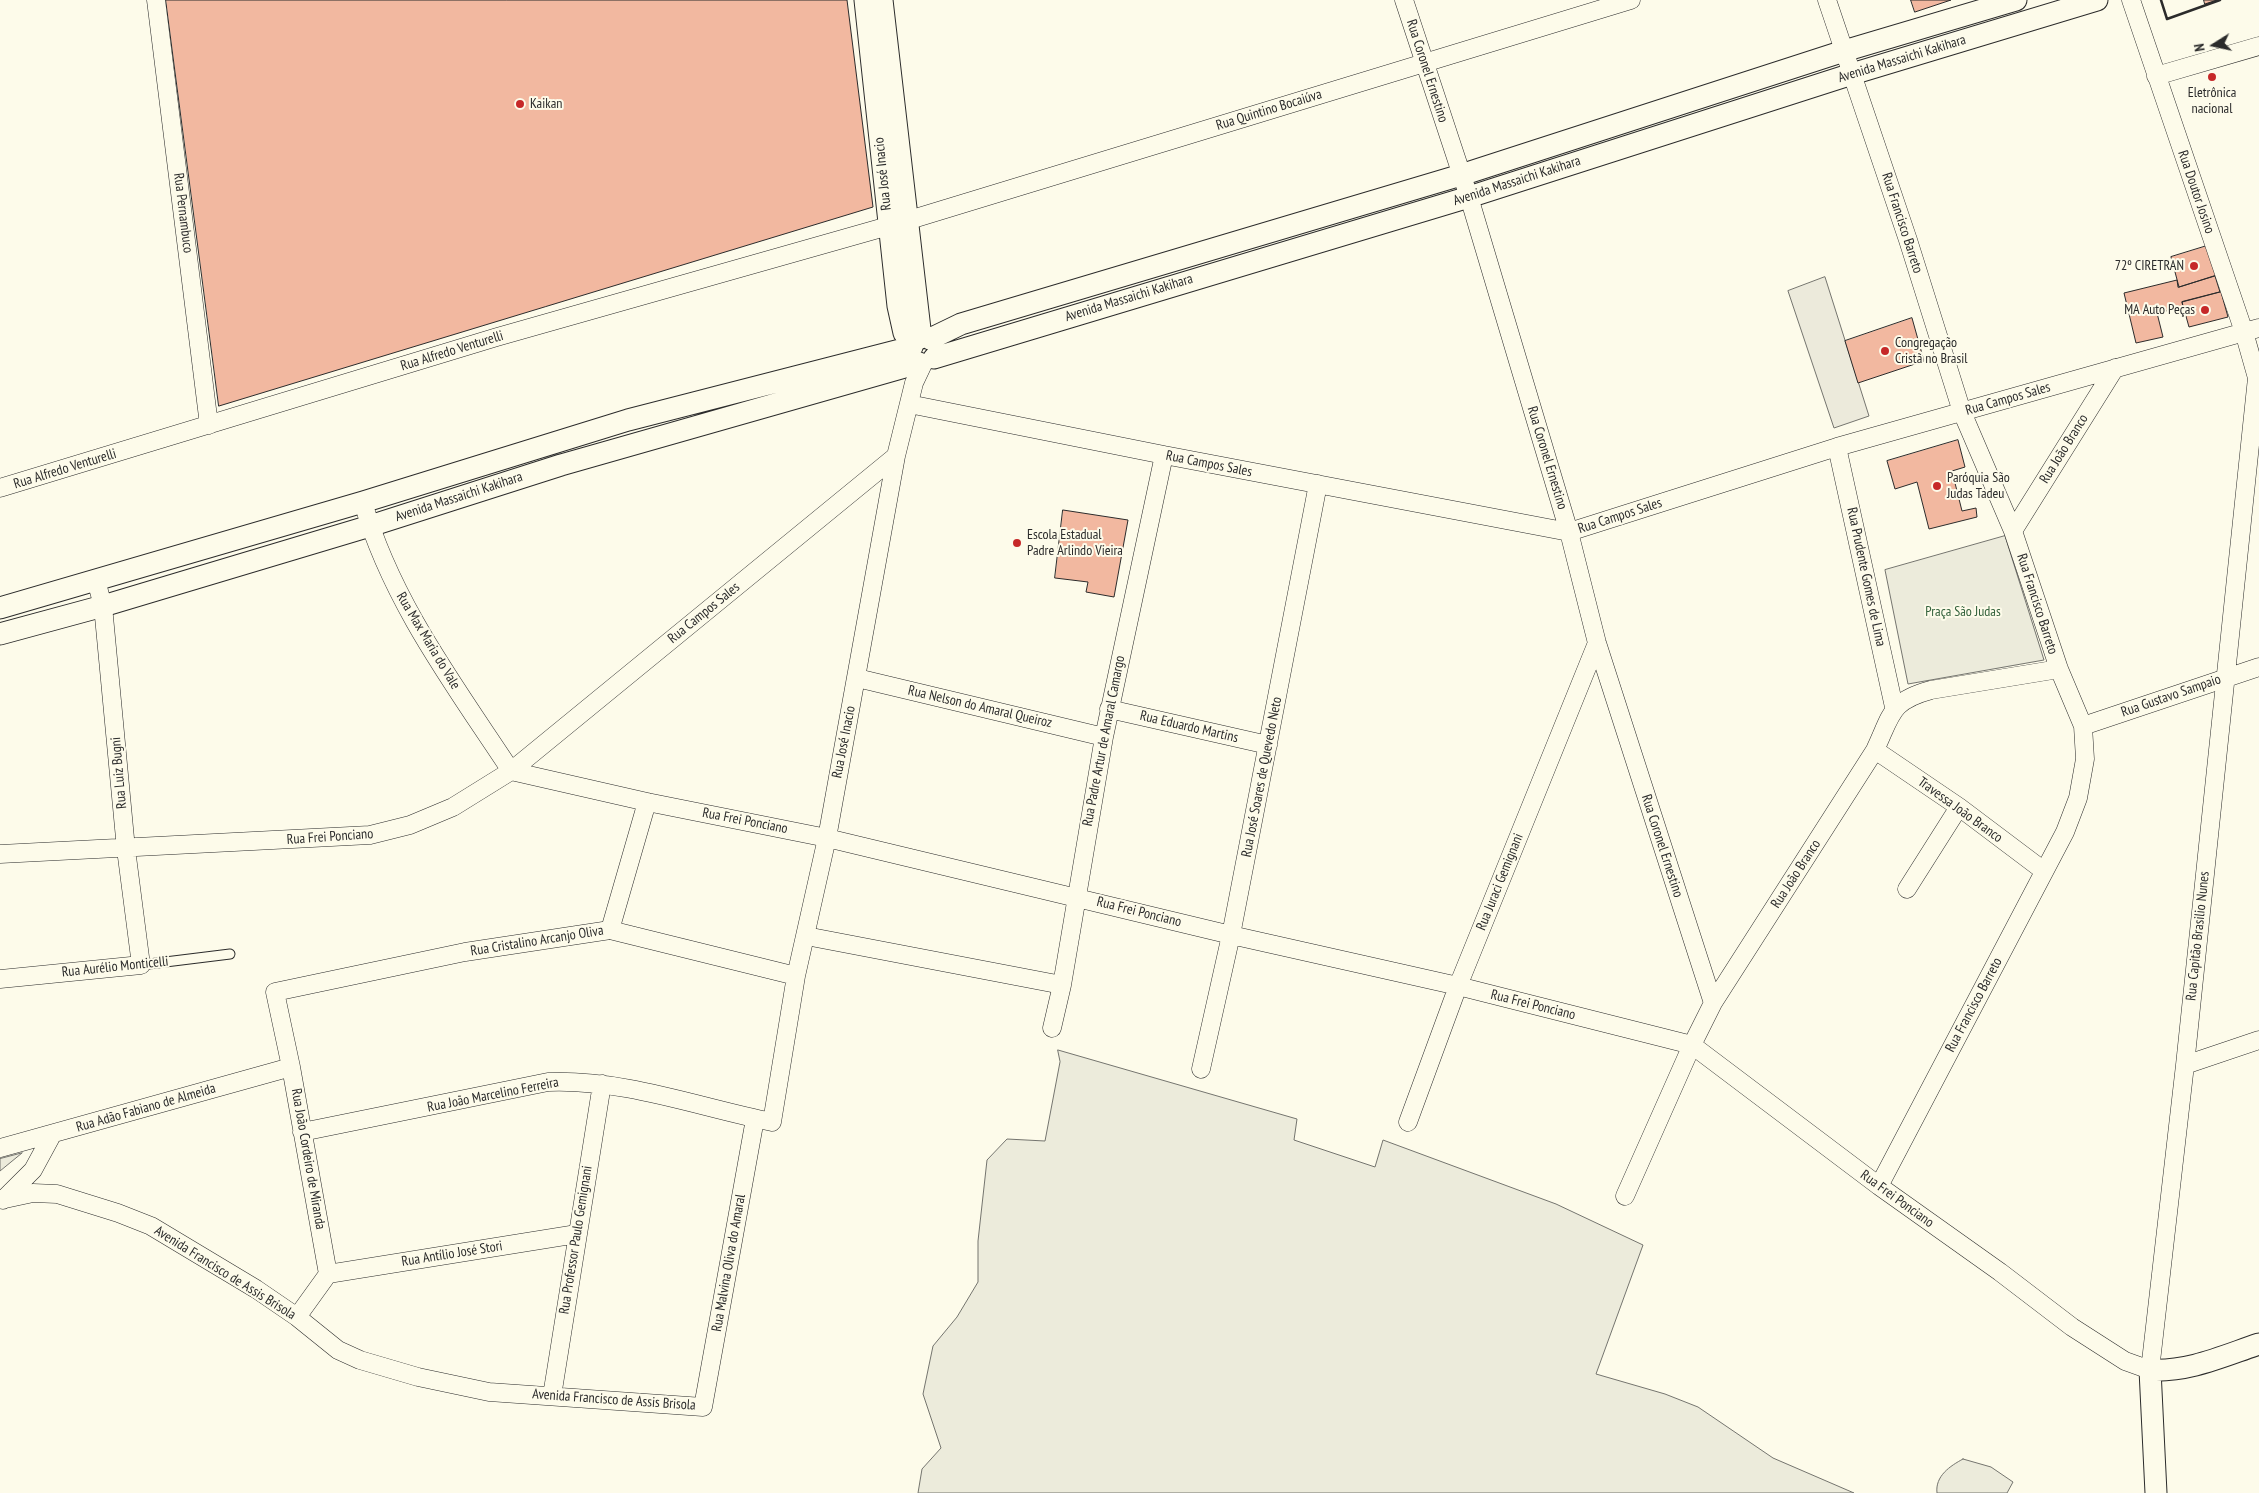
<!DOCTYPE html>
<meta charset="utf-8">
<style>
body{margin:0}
#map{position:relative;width:2259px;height:1493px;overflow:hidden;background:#fdfbea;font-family:"PT Sans Narrow",sans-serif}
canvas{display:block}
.north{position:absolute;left:2189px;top:20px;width:50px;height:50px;-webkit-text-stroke:4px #fdfbea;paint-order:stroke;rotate:260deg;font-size:14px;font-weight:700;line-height:20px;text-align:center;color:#2b2b2b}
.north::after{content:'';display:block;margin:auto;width:18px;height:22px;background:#2b2b2b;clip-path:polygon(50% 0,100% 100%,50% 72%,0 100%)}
</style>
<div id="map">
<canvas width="2259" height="1493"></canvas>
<div class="north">N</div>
</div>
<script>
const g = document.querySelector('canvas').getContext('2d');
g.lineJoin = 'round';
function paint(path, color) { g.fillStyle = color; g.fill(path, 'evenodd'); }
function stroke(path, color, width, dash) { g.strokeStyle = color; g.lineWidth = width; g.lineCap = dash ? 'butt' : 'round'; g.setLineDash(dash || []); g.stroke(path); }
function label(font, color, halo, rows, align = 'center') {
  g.font = font + ' "PT Sans Narrow",sans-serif'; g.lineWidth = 4; g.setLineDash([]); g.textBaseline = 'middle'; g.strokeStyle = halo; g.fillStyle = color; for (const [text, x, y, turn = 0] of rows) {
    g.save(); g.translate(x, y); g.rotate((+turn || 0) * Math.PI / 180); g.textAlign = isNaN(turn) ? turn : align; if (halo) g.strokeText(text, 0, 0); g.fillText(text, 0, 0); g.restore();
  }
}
const green = new Path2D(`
 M2005,536l39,124 -136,24 -23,-114z
 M1058,1050l239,69 -3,21 81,27 8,-27 173,64 87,41 -47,129 69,20 33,13 75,51 81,35h-936l4,-24 19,-21 -18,-54 10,-48 24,-29 21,-35v-41l9,-81 20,-21 38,2 15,-79z
 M22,1153l-22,18v-12z
 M1963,1459l28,8 22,15 -6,11h-70c-2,-17 13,-27 26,-34z`);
paint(green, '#ecebdb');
stroke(green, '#74746e', 1);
const parking = new Path2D(`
 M1825,277l44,139 -35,12 -46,-137z`);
paint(parking, '#eceadb');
stroke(parking, '#74746e', 1);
const building = new Path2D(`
 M166,0h681l26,207 -654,199z
 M1911,0h40l-36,12z
 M2204,0h13l-12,4z
 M2210,245l8,30 -39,12 -8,-30z
 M2215,276l5,16 -38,10 1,5 -26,6 6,24 -27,6 -12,-50 53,-13 1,7z
 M2221,292l7,25 -39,10 -7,-25z
 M1912,318l12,43 -66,22 -13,-42z
 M1958,440l7,27 -13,4 10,40 14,-3 1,9 -48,12 -12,-47 -22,7 -8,-28z
 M1063,510l65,10 -14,77 -28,-5 2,-10 -33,-4z`);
paint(building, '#f2b8a0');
stroke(building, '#2b2b2b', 1);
const service = new Path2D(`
 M141,965l89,-11`);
const minor = new Path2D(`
 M156,0l53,425
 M1404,0l65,197 100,335 28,111 116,360
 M1827,0l81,240 54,172 51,119 46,138 24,57 2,33 -7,39 -13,34 -186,354
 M2131,0l113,332 15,53
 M2156,76l103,-30
 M909,404l255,51 405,77 268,-85 422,-119
 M1837,447l57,260
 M0,488l497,-151 409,-116 725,-221
 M363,502c28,99 92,184 148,269
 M2013,531l102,-163
 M857,678l247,59
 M1109,709l159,36
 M2083,726l176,-59
 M1875,750l84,57 85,64
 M511,771l136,31 180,36 404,97 227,51 234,59 187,141 121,86 72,55 53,34 25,9 35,-305 72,-687
 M0,854l370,-19 40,-10 43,-18 58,-36 385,-315
 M1907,889l52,-82
 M610,930l37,-128
 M806,936l256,49
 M0,979l141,-14 -15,-116 -23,-243 -7,-26
 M1052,1028l10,-43 42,-248 60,-282
 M2185,1065l74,-25
 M1201,1069l30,-134 87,-451
 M1408,1122l50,-136 139,-343
 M302,1132l246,-50c76,-3 150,25 224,40l24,-146 31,-138 69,-382 18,-73 9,-19
 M0,1148l291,-81
 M1625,1196l67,-151 21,-42 162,-253c17,-36 15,-49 56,-60l128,-21
 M5,1199l28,-6 24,1 61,19 33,13 105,63 41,28 41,33 22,10 58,17 71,15 214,15 52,-288
 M3,1200l30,-30 19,-35
 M328,1274l249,-40
 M297,1317l31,-43 -37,-207 -16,-75 190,-40 145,-22 186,46
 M552,1396l50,-312`);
const tertiary = new Path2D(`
 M865,0l33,306 6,27 10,10
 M882,0l39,338
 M930,339l31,-15 500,-149 383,-124 172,-51
 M934,358l535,-161 383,-123 245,-74
 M0,608l363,-106 265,-82 284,-73
 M0,634l103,-28 267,-80 191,-61 358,-102
 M2156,1493l-6,-123c39,2 73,-14 109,-26`);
stroke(service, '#2b2b2b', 11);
stroke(minor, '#2b2b2b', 19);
stroke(tertiary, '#2b2b2b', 23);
stroke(service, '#fdfbea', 9);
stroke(minor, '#fdfbea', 18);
stroke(tertiary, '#fdfbea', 21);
stroke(new Path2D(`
 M2161,0l6,19 53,-19`), '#2b2b2b', 2.5);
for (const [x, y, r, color] of [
 [2212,77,5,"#c62828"],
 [520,104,5,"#c62828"],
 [2194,266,5,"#c62828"],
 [2205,310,5,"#c62828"],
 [1885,351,5,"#c62828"],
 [1937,486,5,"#c62828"],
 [1017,543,5,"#c62828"]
]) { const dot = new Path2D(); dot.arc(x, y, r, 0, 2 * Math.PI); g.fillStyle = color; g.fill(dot); stroke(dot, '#fdfbea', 2); }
label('14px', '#2b2b2b', '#fdfbea', [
 ["Avenida Massaichi Kakihara",1902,59,-17],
 ["Rua Coronel Ernestino",1427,71,72],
 ["Rua Quintino Bocaiúva",1269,110,-17],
 ["Rua José Inacio",883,174,-96],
 ["Avenida Massaichi Kakihara",1517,181,-18],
 ["Rua Doutor Josino",2196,192,71],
 ["Rua Pernambuco",183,213,83],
 ["Rua Francisco Barreto",1902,223,72],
 ["Avenida Massaichi Kakihara",1129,298,-17],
 ["Rua Alfredo Venturelli",452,351,-17],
 ["Rua Campos Sales",2008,399,-16],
 ["Rua João Branco",2064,449,-58],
 ["Rua Coronel Ernestino",1547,458,73],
 ["Rua Campos Sales",1209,464,11],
 ["Rua Alfredo Venturelli",65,469,-17],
 ["Avenida Massaichi Kakihara",459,497,-18],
 ["Rua Campos Sales",1620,516,-18],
 ["Rua Prudente Gomes de Lima",1866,577,78],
 ["Rua Francisco Barreto",2037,604,72],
 ["Rua Campos Sales",704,613,-39],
 ["Rua Max Maria do Vale",428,641,59],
 ["Rua Gustavo Sampaio",2171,696,-19],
 ["Rua Nelson do Amaral Queiroz",980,707,13],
 ["Rua Eduardo Martins",1189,727,13],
 ["Rua Padre Artur de Amaral Camargo",1104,741,-79],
 ["Rua José Inacio",844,742,-79],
 ["Rua Luiz Bugni",119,773,-95],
 ["Rua José Soares de Quevedo Neto",1262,777,-79],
 ["Travessa João Branco",1960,810,36],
 ["Rua Frei Ponciano",745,821,11],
 ["Rua Frei Ponciano",330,837,-4],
 ["Rua Coronel Ernestino",1662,846,72],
 ["Rua João Branco",1796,874,-57],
 ["Rua Juraci Gemignani",1500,882,-68],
 ["Rua Frei Ponciano",1139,912,14],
 ["Rua Capitão Brasilio Nunes",2198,936,-84],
 ["Rua Cristalino Arcanjo Oliva",537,941,-9],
 ["Rua Aurélio Monticelli",115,967,-6],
 ["Rua Frei Ponciano",1533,1005,14],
 ["Rua Francisco Barreto",1974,1005,-62],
 ["Rua João Marcelino Ferreira",493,1095,-11],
 ["Rua Adão Fabiano de Almeida",146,1108,-16],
 ["Rua João Cordeiro de Miranda",308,1159,80],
 ["Rua Frei Ponciano",1897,1199,36],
 ["Rua Professor Paulo Gemignani",576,1240,-81],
 ["Rua Antílio José Stori",452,1254,-9],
 ["Rua Malvina Oliva do Amaral",729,1263,-80],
 ["Avenida Francisco de Assis Brisola",225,1273,32],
 ["Avenida Francisco de Assis Brisola",614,1400,4]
]);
label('14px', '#2b2b2b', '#fdfbea', [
 ["Eletrônica",2212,93,"center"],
 ["nacional",2212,109,"center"],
 ["Kaikan",530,104],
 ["72º CIRETRAN",2184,266,"right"],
 ["MA Auto Peças",2195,310,"right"],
 ["Congregação",1895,343],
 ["Cristã no Brasil",1895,359],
 ["Paróquia São",1947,478],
 ["Judas Tadeu",1947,494],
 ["Escola Estadual",1027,535],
 ["Padre Arlindo Vieira",1027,551]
], 'left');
label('14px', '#34623c', '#fdfbea', [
 ["Praça São Judas",1963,612]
]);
</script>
